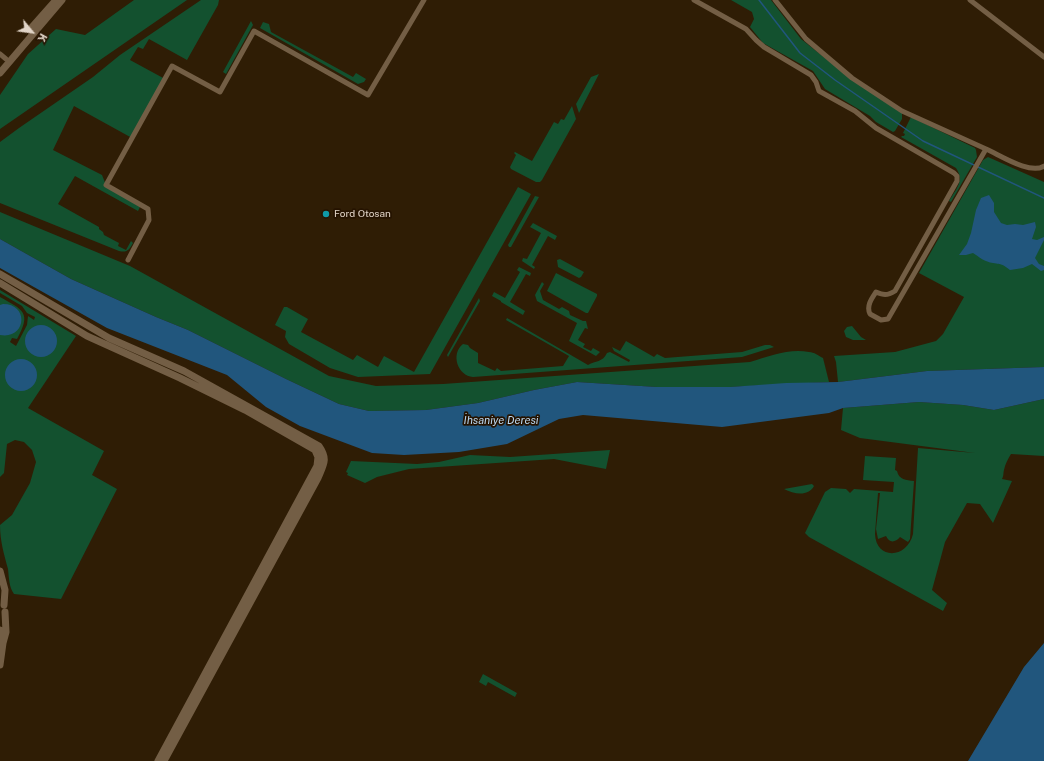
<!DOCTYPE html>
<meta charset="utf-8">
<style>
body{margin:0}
#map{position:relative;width:1044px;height:761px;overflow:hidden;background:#2f1d05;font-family:"Public Sans",sans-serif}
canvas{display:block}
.north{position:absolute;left:12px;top:12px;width:40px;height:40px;-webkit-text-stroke:3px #251300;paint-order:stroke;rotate:119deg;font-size:11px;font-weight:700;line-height:16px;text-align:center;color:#e1d4c7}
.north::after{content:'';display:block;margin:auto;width:14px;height:18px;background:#e1d4c7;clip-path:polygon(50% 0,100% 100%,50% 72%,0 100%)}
</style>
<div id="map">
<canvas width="1044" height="761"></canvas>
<div class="north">K</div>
</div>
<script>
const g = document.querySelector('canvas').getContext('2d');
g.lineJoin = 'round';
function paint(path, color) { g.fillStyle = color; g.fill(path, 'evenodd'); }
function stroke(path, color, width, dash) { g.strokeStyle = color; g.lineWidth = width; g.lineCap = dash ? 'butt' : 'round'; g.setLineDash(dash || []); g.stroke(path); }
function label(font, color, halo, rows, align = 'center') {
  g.font = font + ' "Public Sans",sans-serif'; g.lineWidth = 3.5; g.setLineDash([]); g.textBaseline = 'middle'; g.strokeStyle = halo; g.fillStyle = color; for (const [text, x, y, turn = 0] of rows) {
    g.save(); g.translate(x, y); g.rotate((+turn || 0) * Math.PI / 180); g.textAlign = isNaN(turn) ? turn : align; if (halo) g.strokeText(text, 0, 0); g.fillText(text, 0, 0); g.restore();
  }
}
paint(new Path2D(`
 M134,0h53l-187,129v-34l28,-41 28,-25 29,6z
 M201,0h18l-1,5 -31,55 -38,-21 -6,10 -5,-2 -8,13 35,19 -33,59 -58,-32 -21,44 49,25 4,10 34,22 -2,4 -63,-35 -17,28 41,23v2l4,3 1,3 15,8 -1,3 8,4 5,-9 2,2c-4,7 -6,10 -14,8l-119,-48v-61l19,-14 74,-51 27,-22z
 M731,0h40l30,39 53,42 48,32v6l-7,12 -2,1 -17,-10 -6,-6 -45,-27 -12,-18 -50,-28 -13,-16 4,-8 -2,-7z
 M251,21l2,4 -27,49 -3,-2z
 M263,22l6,2 2,8 82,45 3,-4 10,6 -2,3 -6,2 -98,-56z
 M599,74l-20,39 -3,-9 15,-27z
 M572,106l4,13 -34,61 -2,2h-4l-25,-13 -1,-2 6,-12 -2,-2 1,-1 17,9 22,-39 4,2 3,-5 3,1z
 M911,117l64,31 1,2 1,7 -26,45 -2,-1c7,-12 16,-20 7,-33l-55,-31 1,-1h2l1,-2 -2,-1z
 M988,157l56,25v185l-117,4 -89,11 -2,-20 -2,-6 61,-4 41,-11 7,-7 21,-37 -45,-24 64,-113z
 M518,187l13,7 -1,2 -100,178 -72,3 -28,-9 -41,-24 -4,-7 1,-6 -11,-6 9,-18h3l21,12 -7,13 52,28 4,-5 21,12 6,-11 30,16z
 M535,196l4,1 -28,50h-2l-1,-2z
 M0,212l130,54 199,110 47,10 67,-2 307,-22c19,-6 40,-14 59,-10 5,0 10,4 14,6l6,24 -99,5h-73l-80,-5 -43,8 -56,13 -52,7 -57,1 -30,-7 -53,-25 -98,-49 -32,-13 -85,-38 -71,-40z
 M533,223l24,13 -2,4 -7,-4 -16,29 3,2 -1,2 -12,-8 1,-3 4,1 14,-26 -11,-6z
 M560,259l24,13 -3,5 -2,1 -21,-11 -1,-7z
 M519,267l12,6 -1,3 -4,-2 -16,28 15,9 -2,4 -22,-13v-1l-9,-5 2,-4 11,6 15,-26 -3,-2z
 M556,273l41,21v2l-9,17h-2l-39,-22z
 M542,282l2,2 -4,7 3,9 16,9 3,-2 7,4 1,4 13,6h3l2,8 -3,-1 -7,12 7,4 -2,3 8,4 2,-3 7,4 -4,4 -27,-15 8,-18 -40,-22 -2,-6z
 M0,290l76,46 -48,72 76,43 -12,24 25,14 -56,110 -47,-5c-5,-7 -5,-16 -6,-25 -4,-15 -8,-28 -8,-44l12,-10 18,-32 6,-21 -4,-12 -8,-8 -9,-2 -8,4 -3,29 -4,4v-180c23,13 32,15 17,42l-5,-1 -2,4 6,4 11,-21 1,-9 6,4 1,-3 -8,-4 -5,-7 -22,-13z
 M479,298l1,3 -32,56 -1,-2z
 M507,318l81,47c8,-5 14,-2 19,-12l3,-1 19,10 1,-2 -16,-9 -2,-4 8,4 6,-10 28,16 3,-3 8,4 77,-6 23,-7h5l4,2 -32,10 -269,20c-15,-1 -23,-23 -10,-33l5,1 2,3 8,5v10l17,8 2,-3 4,3 62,-5 6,-10 -63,-36z
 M852,326l9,11 5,3h-13l-7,-3 -2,-6 3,-4z
 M1044,399v57l-33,-2c-3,5 -6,10 -7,16 -1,4 0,5 -2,9l10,2 -19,42 -13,-19 -13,-1 -22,39 -13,48 15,13 -4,8 -134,-74 -4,-4 20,-41 6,-4 15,1 4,4 4,-4 39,3 1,-10 -31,-2 2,-24 31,2 -1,12 2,1c2,9 9,9 17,10l-4,58 -2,3 -8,-5c-5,6 -11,6 -14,-1l-8,3 -2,-10 4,-36h-2l-3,41c1,26 32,25 38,0l5,-86 57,5 -115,-15 -19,-8 2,-22 76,-6 44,3 31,5z
 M610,450l-4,19 -52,-10 -145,10 -32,8 -12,6 -18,-8 1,-2 -2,-1 5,-11 66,3 22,-2 31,-7 40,2z
 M812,484l2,2c-6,11 -20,8 -30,3z
 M483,674l34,19 -2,4 -27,-15 -2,4 -7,-4z`), '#13512f');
paint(new Path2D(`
 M989,195l5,8v9l7,11 6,2 8,-1 8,1 12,-3 1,5 -4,12 5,1 7,-3v3l-9,18 4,6 5,2v4l-3,1 -9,-7 -9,4 -13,2c-9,-7 -7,-5 -17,-7 -8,-1 -14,-6 -20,-10l-7,2h-7l8,-11 4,-11 5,-23 5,-12z
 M0,239l71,40 85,38 32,13 98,49 53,25 30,7 57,-1 52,-7 56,-13 43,-8 80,5h73l56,-4 52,-1 89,-11 117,-4v32l-50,11 -31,-5 -44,-3 -76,6 -14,5 -107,14 -139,-12 -24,4 -52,25 -48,8 -55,3 -32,-2 -72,-27 -34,-19 -39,-32 -120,-47 -107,-60z
 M3,304c27,0 23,36 -3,31v-30z
 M25 341a16 16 0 1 1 32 0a16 16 0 1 1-32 0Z
 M5 375a16 16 0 1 1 32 0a16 16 0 1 1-32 0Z
 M1044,643v118h-76l56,-94z`), '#21567d');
stroke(new Path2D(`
 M759,0l41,53 35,27 88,61 121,57`), '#21567d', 1.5);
stroke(new Path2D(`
 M694,0l52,29 10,11 8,7 47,28 5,7 3,9 36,20 21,17 78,45 3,3v5l-62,110c-8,5 -12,4 -19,1 -4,6 -10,14 -6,22l11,6 7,-1 98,-170 -84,-38 -50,-33 -46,-39 -31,-39
 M970,0l74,57
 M0,54l6,5
 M986,149c14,6 44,26 58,17
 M128,260l21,-40 -1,-11 -42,-24 66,-119 48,26 34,-61 114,64 56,-95`), '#735e45', 5);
stroke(new Path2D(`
 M32,27l24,-27
 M0,73l62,-73
 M0,274l109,64 75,33 135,75c9,13 5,18 -1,32l-154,283
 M0,283l87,53 93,42 65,32 70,40 3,7 -1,9 -159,295
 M0,571l5,19 -1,15
 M0,630l3,13 3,-11 -1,-20
 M0,665l3,-22`), '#735e45', 7);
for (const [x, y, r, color] of [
 [326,214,4,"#0f9aa8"]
]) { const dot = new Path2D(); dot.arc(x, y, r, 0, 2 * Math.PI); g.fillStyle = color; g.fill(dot); stroke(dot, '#251300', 1.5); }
label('10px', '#e1d4c7', '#251300', [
 ["Ford Otosan",334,214]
], 'left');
label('italic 11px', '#bddaf3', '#251300', [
 ["İhsaniye Deresi",501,421]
]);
</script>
